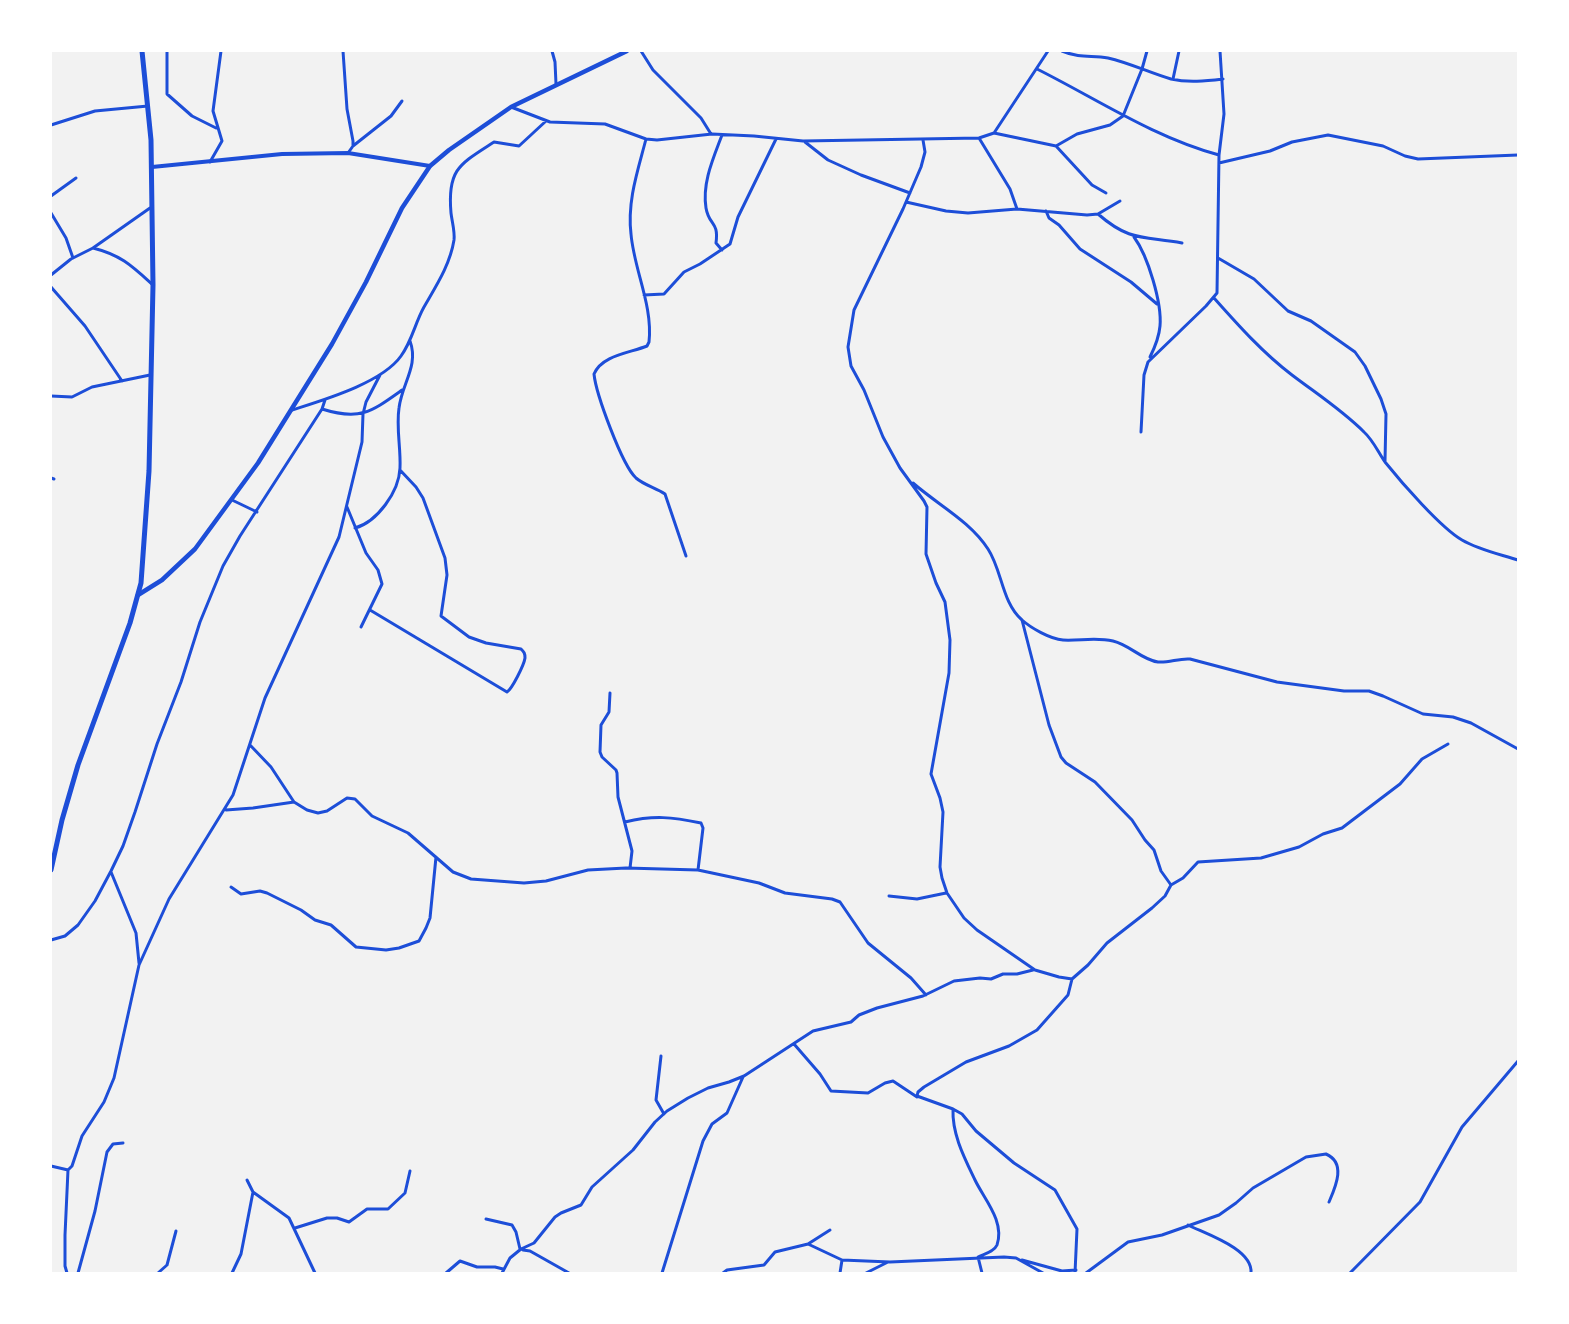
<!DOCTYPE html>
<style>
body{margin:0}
#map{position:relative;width:1569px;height:1324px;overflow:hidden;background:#f2f2f2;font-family:"Fira Sans Condensed",sans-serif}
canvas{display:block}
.frame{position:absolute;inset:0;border:52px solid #fff;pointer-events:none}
</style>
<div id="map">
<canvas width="1569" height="1324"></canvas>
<div class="frame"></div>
</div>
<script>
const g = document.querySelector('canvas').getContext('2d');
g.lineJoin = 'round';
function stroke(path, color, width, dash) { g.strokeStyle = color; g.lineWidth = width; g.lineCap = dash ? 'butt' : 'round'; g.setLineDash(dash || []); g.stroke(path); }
stroke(new Path2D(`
 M167,51v43l25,22 24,12
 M343,51l4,58 6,32v5l-5,7
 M552,51l3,11 1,22
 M641,51l12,19 48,48 10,16
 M1062,51c19,8 29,4 46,7 22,5 42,15 63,21 17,4 35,2 52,0
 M1037,69c60,30 116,68 182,86
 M1173,79l6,-28
 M511,107l39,15 55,2 41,15 11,1 55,-6 42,2 49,5 176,-3 15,-5 54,-82
 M51,125l44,-14 53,-5
 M994,133l62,13 36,39 14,8
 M722,135c-9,24 -20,48 -16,73 3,18 13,13 10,35l6,7
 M979,138l31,51 7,20
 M646,139c-8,31 -19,62 -15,95 3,36 22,71 18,108l-2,4c-17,7 -45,9 -53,28 2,20 28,91 42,104 8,7 20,10 29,16l21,62
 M923,140l2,12 -4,15 -18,42 -49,101 -6,37 3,19 13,24 19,47 17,31 24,33 3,6 -1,47 10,29 9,19 5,38 -1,33 -18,101 9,24 3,14 -3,55 2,11 5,15 17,25 13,12 58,40 24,7 13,2 16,-14 19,-22 45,-35 13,-12 6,-11 12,-7 15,-16 63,-4 38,-11 24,-13 19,-6 58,-44 22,-25 26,-15
 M805,142l23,18 33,15 49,18
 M353,146l38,-30 11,-15
 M1056,146l21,-12 33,-9 13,-9 19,-47 5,-18
 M210,162l12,-21 -9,-30 8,-60
 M1219,163l51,-12 22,-9 36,-7 55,11 22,10 13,3 100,-4
 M51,196l25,-18
 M906,202l40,9 22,2 49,-4 70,6 11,-1 22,-13
 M1046,211l3,7 10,7 21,24 51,33 26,22
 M51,213l15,25 7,20
 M1098,214c32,28 46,22 84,29
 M1134,237c14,19 28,66 26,89 -1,12 -5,21 -10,31
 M93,248l57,-40
 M1218,258l36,21 34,32 23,10 44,31 10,14 16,33 5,15 -1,47
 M51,275l20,-16 22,-11c28,7 39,18 60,37
 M51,287l34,39 37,55
 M644,295l20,-1 20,-22 16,-8 30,-20 8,-27 38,-78
 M1214,298c24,27 49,55 78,77 25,19 50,35 72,57 9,8 14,20 21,30 16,20 56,66 77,78 17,10 37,14 56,20
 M51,396l21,1 20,-10 58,-12
 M322,409c38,12 49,3 80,-19
 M292,410c31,-10 90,-27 109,-54 11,-15 14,-33 23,-49 12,-21 26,-42 30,-67 1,-9 -2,-18 -3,-27 -4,-44 9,-49 43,-71l25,4 27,-25
 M1141,432l3,-57 4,-13 58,-56 11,-13 2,-138 5,-41 -4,-63
 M51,478l3,1
 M913,483c25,22 57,38 75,66 14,21 14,54 34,71 9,8 28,19 41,20 16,1 33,-3 50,1 17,4 29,19 45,21 11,1 21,-4 32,-3l87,23 67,9h25l14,5 40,18 30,3 18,6 47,26
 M232,500l25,12
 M347,507l19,46 12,17 4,14 -21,43
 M355,528c22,-6 44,-36 45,-60 1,-20 -4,-40 -1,-60 3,-25 20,-42 11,-67
 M370,610l137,82c5,-3 17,-27 18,-34 0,-5 -1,-6 -4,-9l-35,-6 -17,-6 -28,-21 6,-41 -2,-17 -22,-60 -7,-11 -16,-17
 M1022,620l27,105 12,32 5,6 29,19 37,38 13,20 9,10 7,21 10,14
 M610,693l-1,19 -8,13 -1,27 2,5 14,13 1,3 1,24 14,54 -2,17
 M250,745l21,22 23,35 13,8 11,3 9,-2 20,-13 8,1 17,17 36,17 45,39 18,7 53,4 22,-2 42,-11 38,-2 72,2 61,13 26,10 47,6 8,3 28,41 43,35 15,17
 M226,810l27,-2 41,-6
 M625,822c29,-7 47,-5 76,1l2,5 -5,42
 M111,872l25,61 3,30
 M231,887l10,7 19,-3 7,2 34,17 14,10 16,5 25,22 30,3 13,-2 20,-7 7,-13 4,-10 6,-61
 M889,896l28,3 29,-6
 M51,940l14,-4 13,-11 17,-24 16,-30 12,-25 12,-34 22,-68 24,-62 19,-60 23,-56 17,-30 82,-127 3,-9
 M1072,979l-4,16 -31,35 -28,16 -43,16 -42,25 -6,5 -1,4 36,13 9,5 14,17 38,32 41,27 22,39 -2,44
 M794,1044l26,30 11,17 37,2 17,-10 8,-2 24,16
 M661,1056l-5,44 8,14
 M953,1109c-1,25 11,48 22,71 9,19 30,41 22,65 -3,7 -13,9 -19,12l4,16
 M51,1166l17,4 4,-4 10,-30 22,-34 10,-24 25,-113 30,-66 64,-104 32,-97 74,-161 23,-95 1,-28 3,-12 14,-27
 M247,1180l6,12 36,26 26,55
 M486,1219l26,6 4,7 4,17
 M1188,1225c18,9 65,24 63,48
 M295,1228l32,-10h10l12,4 18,-13h21l17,-16 5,-22
 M808,1244l34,16 48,2 114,-5 12,1 27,15
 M523,1250l7,1 39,22
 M1022,1260l40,11 14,-1
 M67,1273l-2,-7v-31l3,-65
 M78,1273l17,-62 12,-59 6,-8 10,-1
 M158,1273l9,-8 9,-34
 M232,1273l9,-19 12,-62
 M446,1273l14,-12 17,6h18l8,2
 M502,1273l8,-15 11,-9 13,-6 21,-26 6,-4 20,-8 11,-18 41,-37 22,-28 12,-11 21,-13 20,-10 21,-6 15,-6 69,-45 38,-9 8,-7 18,-7 46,-12 31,-15 26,-3 11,1 12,-5h14l16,-4
 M662,1273l41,-132 9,-17 15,-11 16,-36
 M723,1273l4,-3 37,-5 11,-13 33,-8 22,-14
 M840,1273l2,-13
 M866,1273l22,-11
 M1086,1273l42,-31 34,-7 57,-20 17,-12 17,-15 53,-31 20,-3c21,9 9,34 3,48
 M1350,1273l70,-71 42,-75 56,-66`), '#1d4ed8', 3);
stroke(new Path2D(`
 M152,167l130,-13 66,-1 82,13`), '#1d4ed8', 4);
stroke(new Path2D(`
 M138,595l24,-15 33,-31 63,-86 74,-119 34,-62 36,-74 28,-42 19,-16 62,-43 116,-56`), '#1d4ed8', 4.5);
stroke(new Path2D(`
 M51,870l11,-50 16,-55 52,-142 11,-40 8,-112 4,-186 -2,-145 -9,-89`), '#1d4ed8', 5);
</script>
